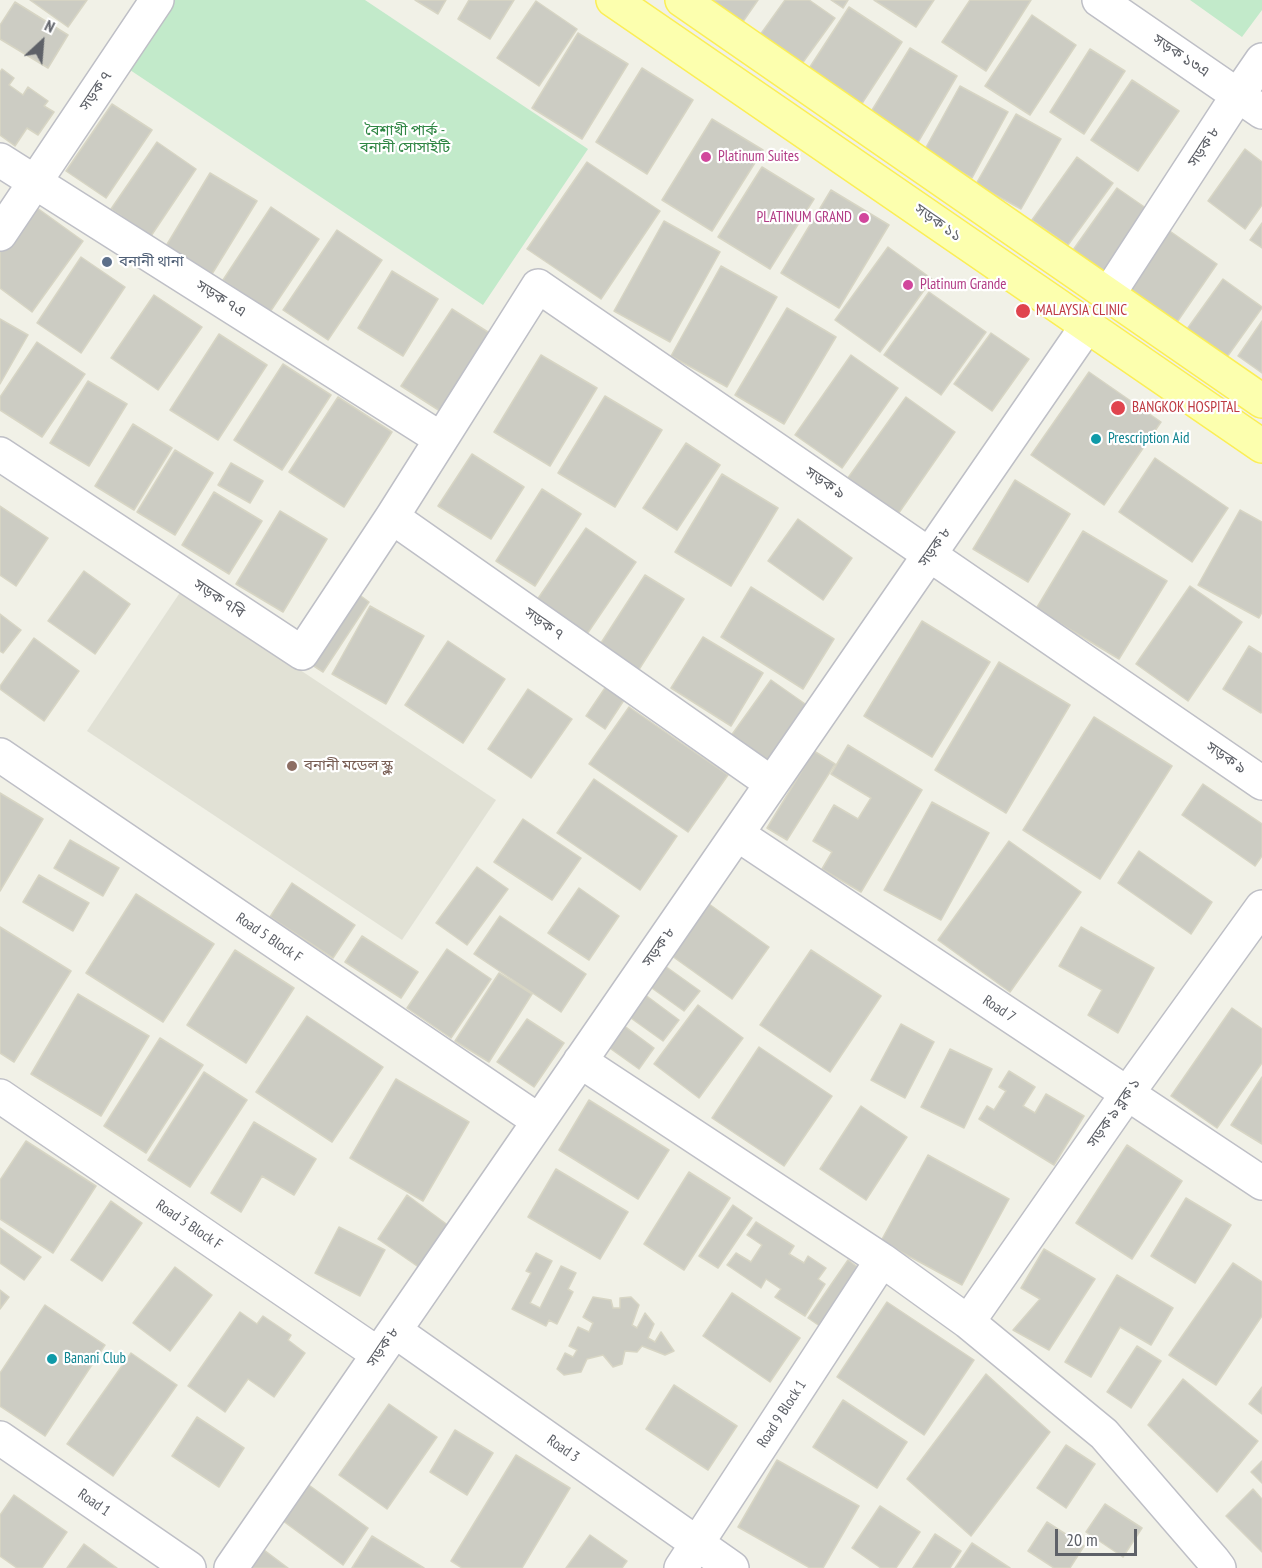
<!DOCTYPE html>
<meta charset="utf-8">
<style>
body{margin:0}
#map{position:relative;width:1262px;height:1568px;overflow:hidden;background:#f1f1e7;font-family:"PT Sans Narrow",sans-serif}
canvas{display:block}
.north{position:absolute;left:12px;top:12px;width:60px;height:60px;-webkit-text-stroke:4px #fff;paint-order:stroke;rotate:26deg;font-size:16px;font-weight:700;line-height:24px;text-align:center;color:#5e6168}
.north::after{content:'';display:block;margin:auto;width:21px;height:27px;background:#5e6168;clip-path:polygon(50% 0,100% 100%,50% 72%,0 100%)}
.scale{position:absolute;left:1055px;top:1529px;width:82px;height:27px;box-sizing:border-box;border:3px solid #5e6168;border-top:0;padding-left:8px;font-size:18px;line-height:21px;white-space:nowrap;color:#5e6168;-webkit-text-stroke:4px #fff;paint-order:stroke}
</style>
<div id="map">
<canvas width="1262" height="1568"></canvas>
<div class="north">N</div>
<div class="scale">20 m</div>
</div>
<script>
const g = document.querySelector('canvas').getContext('2d');
g.lineJoin = 'round';
function paint(path, color) { g.fillStyle = color; g.fill(path, 'evenodd'); }
function stroke(path, color, width, dash) { g.strokeStyle = color; g.lineWidth = width; g.lineCap = dash ? 'butt' : 'round'; g.setLineDash(dash || []); g.stroke(path); }
function label(font, color, halo, rows, align = 'center') {
  g.font = font + ' "PT Sans Narrow","Noto Sans Bengali",sans-serif'; g.lineWidth = 4.5; g.setLineDash([]); g.textBaseline = 'middle'; g.strokeStyle = halo; g.fillStyle = color; for (const [text, x, y, turn = 0] of rows) {
    g.save(); g.translate(x, y); g.rotate((+turn || 0) * Math.PI / 180); g.textAlign = isNaN(turn) ? turn : align; if (halo) g.strokeText(text, 0, 0); g.fillText(text, 0, 0); g.restore();
  }
}
paint(new Path2D(`
 M181,591l315,209 -94,140 -315,-209z`), '#e1e1d5');
paint(new Path2D(`
 M168,0h197l223,149 -105,156 -359,-239z
 M1190,0h72v10l-20,27z`), '#c2eaca');
const building = new Path2D(`
 M30,0h57l-19,27z
 M415,0h31l-8,14z
 M469,0h45l-24,39 -32,-20z
 M688,0h70l-23,33z
 M785,0h24l26,18 -39,54 -41,-30z
 M831,0h17l-5,8z
 M874,0h60l-18,27z
 M970,0h61l-45,71 -44,-29z
 M536,1l41,28 -38,57 -42,-28z
 M15,2l53,33 -20,33 -48,-29v-14z
 M849,7l53,35 -43,66 -53,-35z
 M1032,15l44,30 -46,70 -45,-29z
 M578,33l50,31 -46,75 -50,-31z
 M910,48l47,28 -43,73 -48,-29z
 M1090,49l35,22 -41,63 -34,-22z
 M642,68l51,32 -46,74 -51,-32z
 M2,69l12,9 -5,7 14,10 5,-8 20,14 -4,5 10,6 -16,23 -11,-7 -12,18 -15,-11v-63z
 M1132,80l47,31 -41,60 -47,-31z
 M960,86l48,26 -36,66 -48,-27z
 M112,104l40,26 -46,68 -40,-27z
 M1016,114l45,25 -40,70 -45,-25z
 M712,119l51,31 -51,81 -50,-31z
 M157,142l39,27 -45,67 -40,-27z
 M1245,149l17,13v43l-17,24 -37,-28z
 M1077,157l36,26 -45,62 -36,-25z
 M587,162l73,49 -59,88 -74,-50z
 M762,167l52,32 -44,70 -52,-32z
 M210,173l47,28 -45,73 -46,-28z
 M1117,188l36,25 -45,62 -35,-25z
 M831,190l58,35 -50,83 -58,-35z
 M33,205l50,36 -51,71 -32,-24v-36z
 M271,207l48,32 -49,73 -47,-32z
 M664,221l56,31 -50,90 -56,-31z
 M1262,223v25l-12,-8z
 M1164,227l53,37 -42,61 -54,-37z
 M337,230l45,30 -54,80 -45,-30z
 M888,247l44,32 -52,73 -45,-32z
 M81,257l44,30 -44,66 -44,-30z
 M721,266l56,31 -50,90 -56,-31z
 M392,271l46,28 -35,57 -45,-28z
 M1223,279l39,28v1l-40,56 -40,-28z
 M929,292l57,40 -45,63 -57,-40z
 M154,295l48,32 -44,63 -47,-32z
 M787,308l49,29 -52,87 -49,-29z
 M452,309l39,25 -51,77 -39,-25z
 M0,319l28,16 -28,49z
 M1262,321v52l-24,-17z
 M991,333l38,26 -37,52 -38,-27z
 M219,334l48,31 -49,75 -48,-30z
 M37,342l48,32 -43,63 -42,-27v-13z
 M541,355l56,33 -47,78 -56,-34z
 M851,355l47,33 -56,80 -47,-33z
 M283,364l48,31 -49,75 -48,-30z
 M1089,372l72,50 -57,83 -73,-50z
 M88,381l39,23 -38,62 -39,-23z
 M605,396l57,34 -47,77 -57,-34z
 M338,397l54,35 -48,75 -55,-35z
 M906,397l49,35 -59,85 -51,-35z
 M133,424l39,24 -38,62 -39,-24z
 M686,443l34,22 -43,65 -34,-22z
 M175,450l38,23 -38,62 -38,-23z
 M472,454l52,33 -33,52 -53,-33z
 M1155,458l73,50 -36,54 -73,-50z
 M231,463l32,18 -13,22 -32,-18z
 M722,474l56,34 -47,78 -56,-34z
 M1015,480l55,34 -42,68 -55,-33z
 M542,489l39,25 -46,72 -39,-25z
 M214,492l48,29 -33,53 -47,-29z
 M0,506l48,32 -32,48 -16,-11z
 M1240,510l22,12v90l-3,6 -61,-33z
 M280,511l47,28 -44,73 -47,-28z
 M798,519l54,39 -29,42 -55,-39z
 M586,528l50,34 -49,72 -50,-34z
 M1083,531l84,50 -48,78 -83,-50z
 M84,571l46,33 -35,50 -47,-33z
 M645,575l39,24 -46,72 -39,-25z
 M1190,586l52,36 -54,79 -52,-37z
 M751,587l83,52 -31,50 -82,-52z
 M350,588l19,14 -46,70 -20,-13z
 M370,606l54,30 -38,68 -54,-30z
 M0,614l21,16 -18,23 -3,-2z
 M922,621l68,41 -58,95 -68,-41z
 M703,637l60,36 -32,53 -60,-38z
 M34,638l45,33 -35,50 -44,-32v-3z
 M448,641l57,38 -42,64 -58,-38z
 M1249,646l13,8v57l-1,2 -38,-24z
 M999,662l71,43 -64,108 -71,-43z
 M771,680l37,26 -44,61 -36,-27z
 M609,682l19,12 -23,35 -19,-13z
 M528,689l44,30 -41,59 -43,-29z
 M629,707l99,68 -40,57 -99,-68z
 M1094,717l78,49 -72,113 -77,-49z
 M848,745l74,45 -61,102 -39,-23 10,-17 -19,-11 21,-36 24,14 13,-21 -40,-24z
 M814,751l21,13 -48,76 -20,-12z
 M594,779l83,57 -37,54 -83,-57z
 M1203,784l59,40v32l-7,10 -73,-51z
 M0,793l43,26 -43,72z
 M932,802l57,31 -48,87 -57,-30z
 M523,819l58,39 -29,42 -58,-38z
 M70,840l49,28 -16,28 -49,-28z
 M1009,841l72,51 -71,100 -72,-52z
 M1139,851l73,51 -21,32 -73,-51z
 M477,867l31,22 -41,56 -31,-22z
 M39,875l50,28 -16,28 -50,-29z
 M292,883l63,42 -22,33 -63,-41z
 M579,888l40,28 -30,44 -41,-27z
 M136,894l78,50 -51,78 -77,-49z
 M709,904l60,43 -37,52 -60,-43z
 M500,916l86,58 -25,38 -87,-58z
 M0,927l71,44 -57,91 -14,-9z
 M1081,927l73,41 -36,65 -30,-18 14,-25 -43,-24z
 M362,936l56,36 -17,26 -56,-36z
 M447,949l44,30 -40,59 -44,-30z
 M235,950l59,38 -48,75 -59,-38z
 M811,950l70,46 -51,76 -70,-47z
 M665,966l35,25 -16,20 -35,-25z
 M499,973l33,21 -43,68 -34,-21z
 M78,994l71,42 -48,80 -70,-42z
 M644,994l35,26 -16,21 -35,-25z
 M698,1005l45,33 -44,60 -45,-34z
 M1232,1008l30,21v34l-45,65 -46,-32z
 M307,1016l76,51 -51,75 -76,-50z
 M527,1019l37,24 -30,44 -37,-25z
 M619,1022l35,26 -15,21 -35,-25z
 M901,1024l33,18 -29,56 -34,-18z
 M160,1038l43,27 -57,88 -42,-27z
 M759,1047l73,49 -48,70 -72,-48z
 M950,1049l42,20 -28,59 -43,-21z
 M1009,1071l26,16 -12,19 12,7 11,-19 38,22 -30,49 -75,-46 8,-13 7,4 12,-19 -7,-4z
 M204,1072l43,28 -57,87 -42,-27z
 M1262,1077v67l-31,-19z
 M396,1079l73,43 -46,79 -73,-43z
 M589,1100l80,50 -31,49 -79,-49z
 M861,1106l46,31 -41,63 -46,-31z
 M254,1122l62,37 -22,36 -32,-19 -21,36 -30,-19z
 M26,1141l70,45 -43,67 -53,-34v-39z
 M1127,1145l55,36 -50,78 -56,-36z
 M928,1155l81,44 -47,86 -81,-44z
 M556,1169l72,43 -28,47 -72,-42z
 M689,1172l41,26 -46,72 -40,-26z
 M407,1195l42,31 -29,42 -42,-29z
 M1186,1198l45,27 -36,58 -44,-27z
 M111,1201l31,22 -40,58 -31,-21z
 M733,1205l19,13 -34,50 -19,-12z
 M756,1222l38,24 -5,8 15,9 4,-7 18,12 -8,11 7,5 -20,32 -30,-19 6,-8 -15,-10 -5,9 -34,-23 9,-12 15,9 11,-17 -15,-10z
 M339,1227l46,23 -25,46 -45,-23z
 M0,1228l41,29 -17,23 -24,-17z
 M1044,1249l51,30 -46,71 -36,-20 27,-31 -19,-11z
 M536,1253l16,8 -22,42 10,5 21,-42 15,7 -8,16 5,3 -16,32 -8,-4 -3,6 -34,-17 19,-36 -5,-2z
 M848,1260l18,13 -39,58 -19,-13z
 M1233,1263l29,19v34l-46,69 -47,-30z
 M175,1267l37,28 -42,56 -37,-28z
 M1117,1275l56,33 -22,37 -31,-18 -29,50 -26,-15z
 M0,1290l9,7 -9,12z
 M732,1293l68,45 -30,44 -67,-46z
 M593,1297l18,3 2,8h7v-10l11,-1 8,8 -7,20 5,3 8,-15 9,11 -6,14 7,4 6,-10 13,19 -9,4 -23,-9 -5,6 -12,-1 -3,13 -9,3 -10,-12 -16,4 -6,13 -17,3 -7,-6 8,-16 8,4 4,-7 -8,-4 9,-19 11,5 4,-9 -10,-6z
 M887,1302l87,58 -50,75 -87,-58z
 M45,1305l60,40 -60,91 -45,-30v-33z
 M240,1312l17,12 6,-8 28,19 -3,5 17,13 -31,44 -26,-18 -23,33 -37,-26z
 M1137,1346l24,15 -30,47 -24,-16z
 M131,1353l46,32 -64,91 -46,-32z
 M986,1374l64,58 -79,104 -64,-57z
 M1183,1379l75,62 -41,51 -69,-67z
 M674,1385l63,41 -29,44 -62,-41z
 M1262,1387v27l-13,-10z
 M843,1400l64,42 -30,46 -64,-41z
 M389,1404l48,33 -50,72 -48,-34z
 M197,1417l47,31 -25,39 -47,-31z
 M455,1430l38,23 -26,42 -37,-23z
 M1066,1445l29,19 -29,44 -29,-20z
 M516,1455l54,33 -48,80h-60l-11,-7z
 M777,1460l82,46 -36,62h-13l-72,-41z
 M1262,1461v22l-11,-11z
 M306,1483l62,45 -25,37 -64,-47z
 M1253,1489l9,10v53l-36,-36z
 M14,1495l53,37 -25,36h-25l-17,-12v-41z
 M1105,1504l37,24 -19,29 -37,-25z
 M880,1506l40,26 -24,36h-15l-29,-20z
 M1047,1522l37,24 -14,22h-16l-26,-17z
 M935,1534l26,17 -11,17h-37z
 M590,1535l37,26 -5,7h-56z
 M372,1536l52,32h-72z
 M972,1543l38,25h-55z
 M84,1544l33,24h-50z
 M256,1544l32,24h-50z`);
paint(building, '#ccccc3');
stroke(building, '#d7d5c4', 1.5);
const minor = new Path2D(`
 M1099,0l163,112
 M0,160l441,279
 M0,234l157,-234
 M1108,295l130,-200 24,-35
 M0,454l302,199 90,-136 146,-231 724,497
 M392,517l379,266
 M0,755l539,366
 M737,834l525,349
 M580,1061l302,199 86,62 136,112 109,126 6,8
 M0,1096l378,258
 M968,1322l159,-228 135,-187
 M395,1331l337,237
 M0,1438l189,130
 M231,1568l856,-1242
 M681,1568l201,-308`);
const major = new Path2D(`
 M613,0l649,446
 M682,0l580,401`);
stroke(minor, '#bebfc6', 36);
stroke(major, '#fbee56', 36);
stroke(minor, '#fff', 33);
stroke(major, '#fcffae', 33);
for (const [x, y, r, color] of [
 [706,157,6,"#d1479c"],
 [864,218,6,"#d1479c"],
 [107,262,6,"#5c6f8a"],
 [908,285,6,"#d1479c"],
 [1023,311,8,"#e0444e"],
 [1118,408,8,"#e0444e"],
 [1096,439,6,"#0f9aa8"],
 [292,766,6,"#8d6e63"],
 [52,1359,6,"#0f9aa8"]
]) { const dot = new Path2D(); dot.arc(x, y, r, 0, 2 * Math.PI); g.fillStyle = color; g.fill(dot); stroke(dot, '#fff', 2); }
label('15px', '#5e6168', '#fff', [
 ["সড়ক ১৩এ",1181,56,34],
 ["সড়ক ৭",96,91,-56],
 ["সড়ক ৮",1204,147,-57],
 ["সড়ক ১১",938,223,35],
 ["সড়ক ৭এ",221,299,32],
 ["সড়ক ৯",825,483,34],
 ["সড়ক ৮",935,547,-55],
 ["সড়ক ৭বি",219,599,33],
 ["সড়ক ৭",544,624,35],
 ["সড়ক ৯",1226,758,34],
 ["Road 5 Block F",269,938,34],
 ["সড়ক ৮",659,947,-55],
 ["Road 7",999,1009,34],
 ["সড়ক ৯ ব্লক ১",1114,1113,-55],
 ["Road 3 Block F",189,1225,34],
 ["সড়ক ৮",383,1347,-56],
 ["Road 9 Block 1",782,1414,-57],
 ["Road 3",563,1449,35],
 ["Road 1",94,1503,35]
]);
label('15px', '#2f8644', '#fff', [
 ["বৈশাখী পার্ক -",405,131],
 ["বনানী সোসাইটি",405,148]
]);
label('15px', '#b23c85', '#fff', [
 ["Platinum Suites",718,157],
 ["PLATINUM GRAND",852,218,"right"],
 ["Platinum Grande",920,285]
], 'left');
label('15px', '#4e5e75', '#fff', [
 ["বনানী থানা",119,262]
], 'left');
label('15px', '#be3a42', '#fff', [
 ["MALAYSIA CLINIC",1036,311],
 ["BANGKOK HOSPITAL",1132,408]
], 'left');
label('15px', '#0d838f', '#fff', [
 ["Prescription Aid",1108,439],
 ["Banani Club",64,1359]
], 'left');
label('15px', '#785e54', '#fff', [
 ["বনানী মডেল স্কুল",304,766]
], 'left');
</script>
